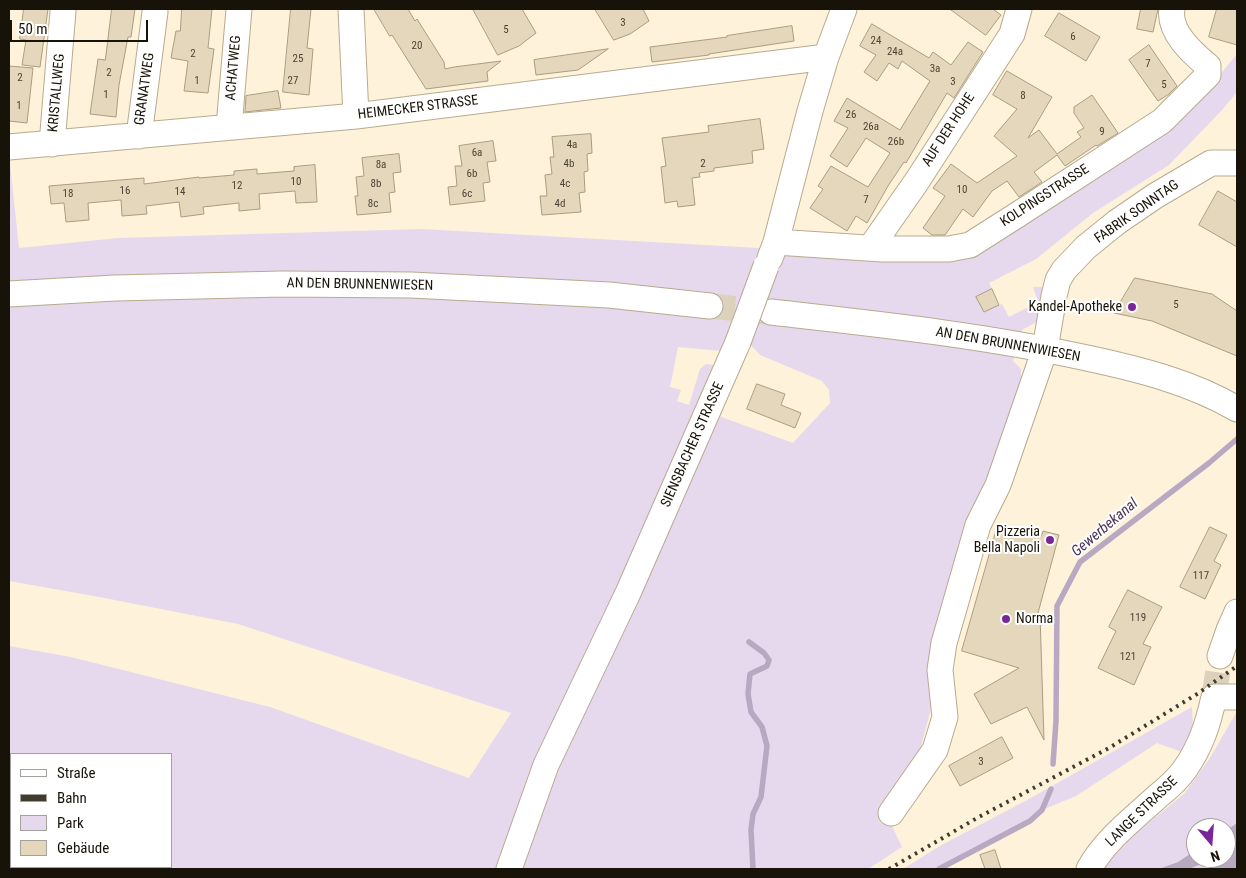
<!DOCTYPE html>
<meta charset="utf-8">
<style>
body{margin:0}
#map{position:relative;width:1246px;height:878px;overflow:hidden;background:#fef2da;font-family:"Roboto Condensed",sans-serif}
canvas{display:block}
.frame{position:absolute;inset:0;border:10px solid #181308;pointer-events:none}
.legend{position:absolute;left:10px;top:753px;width:162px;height:115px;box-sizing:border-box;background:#fff;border:1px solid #a3a19c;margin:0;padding:6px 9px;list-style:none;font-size:15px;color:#181308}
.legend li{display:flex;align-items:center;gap:10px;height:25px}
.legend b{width:25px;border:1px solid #a3a19c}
.north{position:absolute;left:1186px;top:818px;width:50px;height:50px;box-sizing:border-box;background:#fff;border:1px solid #a3a19c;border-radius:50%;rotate:162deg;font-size:14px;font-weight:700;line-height:20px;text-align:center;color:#181308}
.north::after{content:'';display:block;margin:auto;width:18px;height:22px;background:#792798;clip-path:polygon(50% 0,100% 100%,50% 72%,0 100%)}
.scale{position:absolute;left:10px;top:20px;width:138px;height:22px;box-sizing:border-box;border:2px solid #181308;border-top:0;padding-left:6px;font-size:15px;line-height:18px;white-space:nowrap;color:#181308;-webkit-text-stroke:4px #fff;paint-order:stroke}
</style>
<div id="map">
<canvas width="1246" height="878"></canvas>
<div class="frame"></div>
<ul class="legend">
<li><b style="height:6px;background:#fff"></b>Straße</li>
<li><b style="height:6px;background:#413b2d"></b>Bahn</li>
<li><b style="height:14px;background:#e6d8ed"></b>Park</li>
<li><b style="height:14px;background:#e4d7bb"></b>Gebäude</li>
</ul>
<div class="north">N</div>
<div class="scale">50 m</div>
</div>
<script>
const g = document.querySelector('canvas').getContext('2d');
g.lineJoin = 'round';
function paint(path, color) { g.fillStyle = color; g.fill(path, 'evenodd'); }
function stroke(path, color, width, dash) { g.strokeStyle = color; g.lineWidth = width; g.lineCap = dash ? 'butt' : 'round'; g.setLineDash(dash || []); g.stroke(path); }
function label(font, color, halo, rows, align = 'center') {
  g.font = font + ' "Roboto Condensed",sans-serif'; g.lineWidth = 4; g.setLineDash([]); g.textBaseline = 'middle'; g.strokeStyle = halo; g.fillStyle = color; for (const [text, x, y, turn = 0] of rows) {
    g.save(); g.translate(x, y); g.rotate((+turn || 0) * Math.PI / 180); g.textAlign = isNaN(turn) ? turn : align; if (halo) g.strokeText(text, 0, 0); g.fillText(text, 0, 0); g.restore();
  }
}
paint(new Path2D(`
 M1237,54v38l-14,17 -54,56 -76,48 -57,46 -47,24 3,6 -15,8 7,15 18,-8 7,13 29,-15 -5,-15h11l-2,32 -20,11 -9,31 8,8v9l-21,68 -80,304 -38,55 20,42 -34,22h-859v-223l62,11 199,50 199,71 42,-65 -273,-89 -144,-28 -85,-15v-427l10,94 99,-10 303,-9 461,26 67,1 269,-179zM749,343l11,12 62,26 7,9 1,13 -37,40 -91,-33 16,-40 -5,-5 -7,-1 -6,5 -11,36 -12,-4 4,-11 -11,-3 8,-40 44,4zM11,754h160v113h-160z
 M1192,707l1,24 -11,21 -25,-9 -81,53 -34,14 -12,11 -91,48h-36l35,-22 91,-48z
 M1237,712v134l-11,9v-27h-30v30h27l-13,11h-108l34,-36 49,-40 25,-35 26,-45z`), '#e6d8ed');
paint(new Path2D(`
 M1237,823v46h-28l11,-11h6v-6l8,-9 -8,5v-17z
 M1196,850v8h16l-6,4 -17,7h-30l19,-7z`), '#b9a8c1');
stroke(new Path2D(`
 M749,642l15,11 5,7 -2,6 -17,8 -2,20 3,18 11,15 5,19 -6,51 -8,17 -2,16 2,39
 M1053,764l3,-43 1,-115 23,-44 129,-99 28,-24
 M939,869l91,-48 12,-11 9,-21`), '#b9a8c1', 5.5);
const building = new Path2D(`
 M24,9h24l-8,58 -18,-2 4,-25 -6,-1z
 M112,9h23l-4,28h-3l-9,48 -3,32 -26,-3 8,-55 7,1z
 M182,9h30l-4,39 6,1 -6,44 -24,-2 4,-30 -17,-3 5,-27h4z
 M291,9h20l-4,39 6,1 -4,46 -26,-3z
 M374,9h34l7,12 2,-2 27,43 1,7 9,-2 47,-6 -14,11 1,9 -62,8 -34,-54 -2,1z
 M473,9h49l14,24 -17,13 -21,9z
 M595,9h48l6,12 -19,13 -16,6z
 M950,9h43l8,6 -15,20z
 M1141,9h17l-5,23 -16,-3z
 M1217,9h20v36l-28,-8z
 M1059,13l41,24 -14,24 -41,-25z
 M872,24l57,34 4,-6 18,13 17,-23 15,10 -29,46 -7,-5 -41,70 -2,-1 -16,24 -21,37 -11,-7 -9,15 -37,-23 13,-19 -5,-3 13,-20 37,21 22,-34 -24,-15 -19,29 -17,-11 18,-28 -14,-7 13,-23 53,32 30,-49 -28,-20 -4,8 -9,-6 -12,18 -13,-9 12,-17 -16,-9z
 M792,26l2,15 -85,13v1l-57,7 -2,-15 77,-10v-1z
 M1149,45l28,41 -8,8 -11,7 -29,-41z
 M608,49l-30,21 -42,5 -2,-15z
 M9,66l24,2 -6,55 -18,-2z
 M1007,71l45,26 -24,41 11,-8 18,24 24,-17 -4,-5 7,-4 -10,-15v-6l18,-12 26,38 -21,13 -1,-1 -31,21 -8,-11 -23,17 8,10 -23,15 -12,-16 -15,10 -19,26 -10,-8 -18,26h-13l-9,-7 22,-32 -12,-8 18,-24 26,19 40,-27 -23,-20 23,-27 -24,-14z
 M278,91l3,17 -36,4 1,-16z
 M760,119l4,30 -12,2 1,12 -39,5v3l-15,2 1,4 -8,1 3,27 -17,2 -1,-6 -12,2 -4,-36 5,-1 -4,-28 47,-6 -1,-6z
 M591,134l1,19 -5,1 1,17 -4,1 1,20 -6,1 2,19 -39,3 -2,-19h7l-2,-21 7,-1 -2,-17h4l-2,-20z
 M493,141l3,20 -9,1 3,20 -7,1 2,18 -35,4 -2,-18 9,-1 -2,-20h7l-3,-20z
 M399,154l2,18 -8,1 2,19 -6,1 2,19 -34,3 -2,-19h3l-2,-19 8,-1 -2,-18z
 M315,165l2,37 -21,1 -1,-12 -36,3 1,15 -21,2v-8l-36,4 1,7 -23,3 -2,-15 -33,4 1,8 -25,2 -1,-16 -33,3 1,17 -23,2 -2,-19 -13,1 -2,-18 95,-8v6l55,-7v1l35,-3v-4l23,-2v5l37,-3v-4z
 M1218,191l19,11v45l-38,-22z
 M1135,278l77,16 25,17v45l-85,-35 -38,-8z
 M992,289l7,16 -15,7 -8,-15z
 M757,384l28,10 -4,11 20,8 -6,15 -48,-19z
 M998,525l43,12 2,-6 16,4 -21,78 2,2 4,125 -17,-33 -36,17 -17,-30 45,-26 -57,-17z
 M1210,527l17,8 -13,26 7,4 -16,34 -25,-12z
 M1128,590l34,17 -19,37 8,3 -17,38 -36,-17 18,-37 -7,-4z
 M1002,737l11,21 -53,28 -11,-20z
 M995,850l6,19h-16l-5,-14z`);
paint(building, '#e4d7bb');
stroke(building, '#aa9c7f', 1);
stroke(new Path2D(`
 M710,306l60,6
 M1214,697l6,-41`), '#dcd1ba', 25, [25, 12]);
const minor = new Path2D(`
 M351,9l5,107
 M229,127l10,-118
 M139,136l16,-124
 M52,144l11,-133
 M9,147l347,-31 470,-59
 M776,242l106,7h67l21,-4 44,-28 148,-96 46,-46v-9c-16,-13 -40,-35 -36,-57
 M871,247l46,-66 95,-147 7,-25
 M770,258l6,-16 34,-131 16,-54 18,-48
 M9,294l106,-6 167,-4 129,1 198,10 101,11
 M771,312c106,12 212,23 316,46 51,11 104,24 150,51
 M1220,656l9,-26 8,-18
 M891,813l44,-63 10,-33 -5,-47 4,-27 34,-118 20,-40 47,-136 9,-53 4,-16 6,-10 22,-23 31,-25 38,-26 56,-33h26
 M509,869l37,-104 82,-172 110,-251
 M1089,869c16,-29 44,-50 69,-73 10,-8 20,-17 27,-27 16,-23 23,-45 29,-72h23`);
stroke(minor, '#b8ab8e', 27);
stroke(minor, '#fff', 25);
stroke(new Path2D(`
 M889,869l88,-51 132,-70 88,-54 40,-28`), '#413b2d', 4, [2.5, 5]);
const minorBridge = new Path2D(`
 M738,342l28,-76`);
stroke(minorBridge, '#b8ab8e', 27, []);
stroke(minorBridge, '#fff', 25);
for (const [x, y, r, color] of [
 [1132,307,5,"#792798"],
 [1050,540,5,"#792798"],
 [1006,619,5,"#792798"]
]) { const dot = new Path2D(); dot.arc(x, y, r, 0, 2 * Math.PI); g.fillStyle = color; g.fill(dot); stroke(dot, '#fff', 2); }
label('11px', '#4b4435', null, [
 ["3",623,23],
 ["5",506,30],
 ["6",1073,37],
 ["24",876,41],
 ["20",417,46],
 ["24a",895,52],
 ["2",193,54],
 ["25",298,59],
 ["7",1148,64],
 ["3a",935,69],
 ["2",109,73],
 ["2",20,78],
 ["1",197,81],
 ["27",293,81],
 ["3",953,82],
 ["5",1164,85],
 ["1",106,95],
 ["8",1023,96],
 ["1",19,106],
 ["26",851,115],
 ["26a",871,127],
 ["9",1102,132],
 ["26b",896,142],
 ["4a",572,145],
 ["6a",477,153],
 ["4b",569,164],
 ["2",703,164],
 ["8a",381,165],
 ["6b",472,174],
 ["10",296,182],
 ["8b",376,184],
 ["4c",565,184],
 ["12",237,186],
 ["10",962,190],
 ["16",125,191],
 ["14",180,192],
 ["18",68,194],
 ["6c",467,194],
 ["7",866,200],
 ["8c",373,204],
 ["4d",560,204],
 ["5",1176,305],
 ["117",1201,576],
 ["119",1138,618],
 ["121",1128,657],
 ["3",981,762]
]);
label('14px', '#181308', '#fff', [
 ["ACHATWEG",234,68,-85],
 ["GRANATWEG",145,89,-82],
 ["KRISTALLWEG",57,93,-85],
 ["HEIMECKER STRASSE",418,108,-7],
 ["AUF DER HOHE",949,130,-57],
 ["KOLPINGSTRASSE",1045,196,-33],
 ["FABRIK SONNTAG",1137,212,-35],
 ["AN DEN BRUNNENWIESEN",360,285,1],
 ["AN DEN BRUNNENWIESEN",1008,345,10],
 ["SIENSBACHER STRASSE",693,445,-66],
 ["LANGE STRASSE",1142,812,-44]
]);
label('14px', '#181308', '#fff', [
 ["Kandel-Apotheke",1122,307],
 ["Pizzeria",1040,532],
 ["Bella Napoli",1040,548],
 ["Norma",1016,619,"left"]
], 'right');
label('italic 15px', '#4a3055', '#fff', [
 ["Gewerbekanal",1105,528,-40]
]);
</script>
